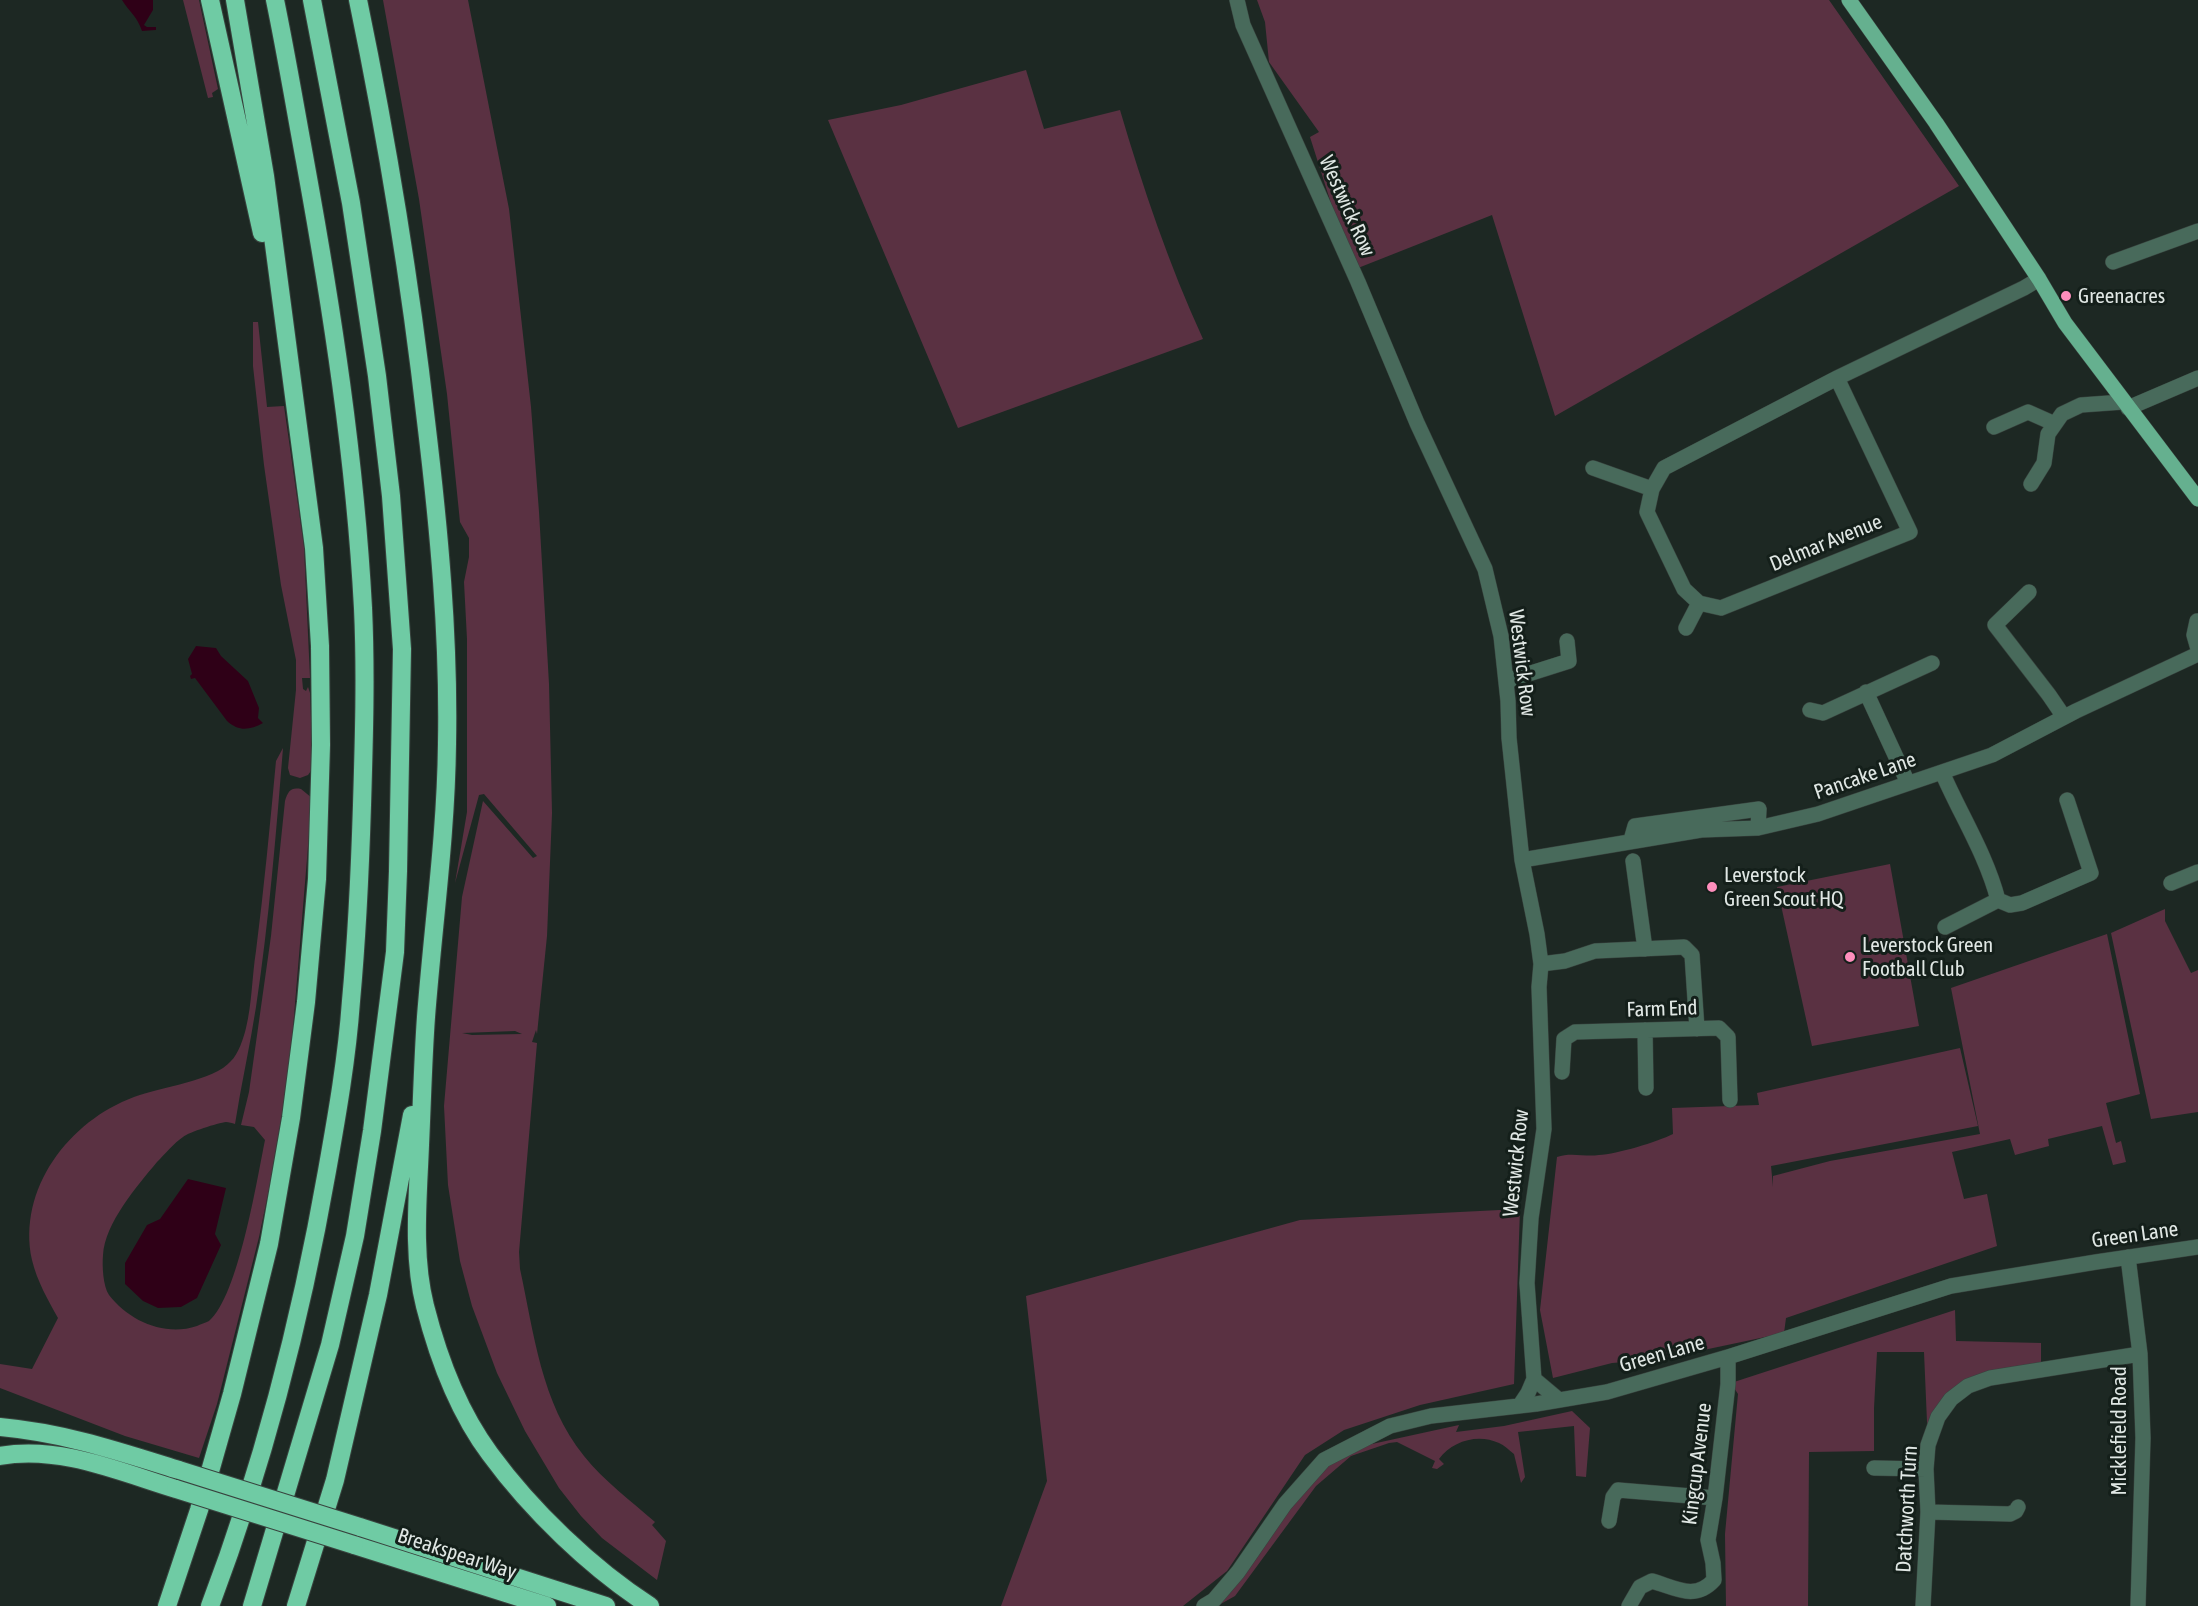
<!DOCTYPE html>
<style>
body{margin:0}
canvas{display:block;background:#1d2823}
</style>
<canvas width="2198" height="1606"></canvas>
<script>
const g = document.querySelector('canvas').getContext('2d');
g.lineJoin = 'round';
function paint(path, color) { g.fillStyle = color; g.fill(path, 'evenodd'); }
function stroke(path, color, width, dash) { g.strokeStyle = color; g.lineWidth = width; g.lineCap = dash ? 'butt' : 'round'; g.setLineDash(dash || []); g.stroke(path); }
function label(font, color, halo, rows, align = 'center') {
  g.font = font + ' "Asap Condensed",sans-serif'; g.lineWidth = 6; g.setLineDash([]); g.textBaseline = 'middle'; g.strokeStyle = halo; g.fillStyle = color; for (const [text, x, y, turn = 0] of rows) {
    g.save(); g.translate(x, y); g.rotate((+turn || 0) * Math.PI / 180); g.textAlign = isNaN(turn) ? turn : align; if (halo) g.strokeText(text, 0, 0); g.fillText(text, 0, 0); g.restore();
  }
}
paint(new Path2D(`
 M183,0h16l19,89 -6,4 1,4 -5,1z
 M383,0h85l41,209 22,198 8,105 10,172 3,129 -5,123 -10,98 -1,-4 -4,12 5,1 -18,209 1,17c14,64 21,134 64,187 20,25 47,45 71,66l-3,3 14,16 -9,39 -55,-42 -21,-22 -22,-28 -34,-57 -28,-58 -25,-67 -12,-45 -12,-76 -4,-79 18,-209 21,-96 50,57 4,-2 -53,-62 -5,1 -24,88 12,-71v-173l-3,-57 5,-25v-19l-9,-16 -13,-128 -28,-195zM515,1031l7,3 -50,1 -10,-2z
 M1257,0h572l130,186 -404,230 -63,-201 -134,53 -15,-27 -33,-104 9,-5 -50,-70 -4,-40z
 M1026,70l18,59 76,-19c23,78 49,155 83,229l-245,89 -130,-308 73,-15z
 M253,322h5l9,85 17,-1 20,141 6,131h-8l1,11 3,2 2,-4 2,6 3,75 -5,7 -8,3 -10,-3 -2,-7 8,-78v-30l-15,-75 -17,-120 -11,-99z
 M283,748c-7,86 -14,173 -27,259 -6,39 -15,78 -21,117 -3,-1 -6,-2 -9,-2 -8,1 -37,10 -43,15 -9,6 -18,17 -26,25 -20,24 -52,61 -54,93 -1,11 0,31 6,40 20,26 56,42 88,31 3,-2 9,-3 12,-5 29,-24 48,-141 56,-181l-11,-13 -13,-2 8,-33 22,-156 14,-135c3,-10 6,-14 16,-12l11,9 -19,230 -7,63 -17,98 -10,48 -42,167 -18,54 -74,-22 -125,-48v-24l32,5 26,-51c-10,-18 -21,-37 -26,-58 -15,-71 37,-139 102,-163 26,-10 80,-16 97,-36 7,-6 13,-24 15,-33 6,-24 6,-52 10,-77 8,-63 14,-126 20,-190z
 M1890,864l29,162 -107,20 -35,-159z
 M2165,909v12l26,52 7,-3v142l-47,7 -40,-186z
 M2107,934l33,160 -34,9 10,40 5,-2 5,21 -13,3 -11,-39 -54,13 1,7 -34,9 -5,-16 -58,13 12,47 23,-5 10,52 -211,72 -2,15 -123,26 -49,4 -59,15 -13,-68 17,-153c14,-5 27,0 42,-2 18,-1 58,-13 74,-21l-1,-26 87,-3 -2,-12 203,-45 18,78 -207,40 2,21v-11l57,-15 150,-27 -29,-146z
 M1520,1209l-6,175 -94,21 -76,25 -39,25 -78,116 -44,35h-182l46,-125 -21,-185 274,-76z
 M1955,1310l1,31 85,2v27l-73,16 -40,59 -4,-93h-47l-3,56v43l-65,1 -1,154h-82l-1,-72 13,-140 -7,-11z
 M1572,1411l18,17 -4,49 -10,-1 -2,-50 -56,6 7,45 -4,6 -7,-29c-5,-4 -10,-9 -15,-11 -21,-10 -47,-2 -60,16l5,5 -7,5 -5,-1 3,-7 -38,-19 -8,1 -38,13 -35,30 -81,110 -18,10 77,-110 28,-28 27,-19 110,-24 -3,7 48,-6z`), '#5a3142');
paint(new Path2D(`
 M122,0h31v10l-9,15 3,2h9v3l-14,1c-5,-15 -12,-18 -20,-31z
 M196,646l20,2 5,8 27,25 11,27 -1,10 5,5c-13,7 -24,9 -36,-2l-32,-43 -4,1 -1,-3 2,-2 -4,-15z
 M188,1179l38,9 -11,46 6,11 -24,53 -16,9 -23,1 -15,-7 -18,-17v-21l22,-38 13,-6z`), '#2f0017');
const minor = new Path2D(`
 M1237,0l6,25 115,257 59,141 68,146 16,67 7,65 1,37 13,122 15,74 4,30 -2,23 5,142 -13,89 -4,65 7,96 -6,14 -8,12
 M2113,262l85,-31
 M1837,378l73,154 -189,76 -22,-5 -15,-14 -37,-77 5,-23 12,-21 173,-90 187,-90 15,-9
 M2128,408l70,-30
 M1994,427l34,-15 27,12
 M1593,468l59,21
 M2031,484l13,-21 4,-29 14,-20 19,-9 42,-3
 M2029,592l-34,33 54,70 15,22
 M2197,621l-3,14 4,14
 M1686,628l13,-25
 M1506,681l63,-20 -2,-20
 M1866,692l42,91
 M1810,710l13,3 109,-50
 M1942,772c18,42 44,82 56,128
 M1631,840l4,-14 124,-17 -1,19
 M1522,860l179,-30 57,-2 60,-14 174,-59 84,-44 122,-57
 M1633,861l12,88
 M2171,883l27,-11
 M1945,927l53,-27 12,5 12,-2 69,-30 -24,-73
 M1541,964l24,-3 30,-10 89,-4 8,8 5,74
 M1645,1030l1,58
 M1562,1072l2,-33 11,-7 144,-4 9,9 2,63
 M2128,1257l12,97 3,84 -5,168
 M1534,1379l25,21
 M1874,1468l52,1
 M1928,1512l82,2 6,-3 2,-4
 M1609,1521l4,-24 5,-7 97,8
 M1204,1606l10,-6 24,-28 47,-68 39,-44 66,-34 41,-10 105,-12 71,-12 121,-35 223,-71 145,-24 102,-15
 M1629,1606l11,-19 12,-6c24,7 43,20 62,-1l-1,-17 -5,-23 7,-42 13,-114v-27
 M1923,1606l5,-94 -2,-43 2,-24 10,-28 13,-18 17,-13 22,-8 150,-24`);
const major = new Path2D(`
 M1849,0l87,123 103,156 26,44 133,176`);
const highway = new Path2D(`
 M210,0l52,233
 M358,0c29,140 52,280 68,421 13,108 23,215 21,323 -1,92 -14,182 -21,273 -3,42 -4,85 -6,128 -2,52 -8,110 5,161 13,51 33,105 65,148 41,56 101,114 160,152
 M0,1427c65,6 118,24 179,43
 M0,1456c59,-11 120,16 176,33
 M360,1527l246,79
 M354,1545l193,61
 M167,1606l32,-96 33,-116 37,-150 22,-126 15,-116 11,-123 4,-134 -1,-99 -6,-98 -49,-372 -30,-176
 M210,1606c53,-140 91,-287 117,-435 10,-56 20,-113 24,-170 6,-65 9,-131 11,-196 2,-66 4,-132 1,-197 -8,-150 -31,-299 -58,-447 -10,-54 -19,-108 -30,-161
 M252,1606l78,-261 25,-109 17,-105 23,-179 3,-81 4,-222 -11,-153 -14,-120 -26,-173 -39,-203
 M296,1606l39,-126 43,-185 34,-180`);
stroke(minor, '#38433e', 16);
stroke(major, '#38433e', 16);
stroke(highway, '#38433e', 20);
stroke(minor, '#486a5b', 15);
stroke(major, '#65b08f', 15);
stroke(highway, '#6fcba4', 18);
const highwayBridge = new Path2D(`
 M179,1470l181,57
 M176,1489l178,56`);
stroke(highwayBridge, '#38433e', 20, []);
stroke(highwayBridge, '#6fcba4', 18);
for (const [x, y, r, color] of [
 [2066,296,6,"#fe8ebc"],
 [1712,887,6,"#fe8ebc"],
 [1850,957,6,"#fe8ebc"]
]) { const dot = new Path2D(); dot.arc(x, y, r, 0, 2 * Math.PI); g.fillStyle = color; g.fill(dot); stroke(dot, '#141f1a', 2); }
label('21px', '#e0e7e4', '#141f1a', [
 ["Westwick Row",1347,206,66],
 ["Delmar Avenue",1826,543,-22],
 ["Westwick Row",1522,663,83],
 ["Pancake Lane",1865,776,-19],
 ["Farm End",1662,1009,-2],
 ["Westwick Row",1516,1163,-84],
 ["Green Lane",2135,1235,-8],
 ["Green Lane",1662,1354,-16],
 ["Micklefield Road",2119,1431,-90],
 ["Kingcup Avenue",1697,1464,-83],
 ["Datchworth Turn",1907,1509,-87],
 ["Breakspear Way",457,1554,18]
]);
label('21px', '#e0e7e4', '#141f1a', [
 ["Greenacres",2078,296],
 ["Leverstock",1724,875],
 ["Green Scout HQ",1724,899],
 ["Leverstock Green",1862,945],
 ["Football Club",1862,969]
], 'left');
</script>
